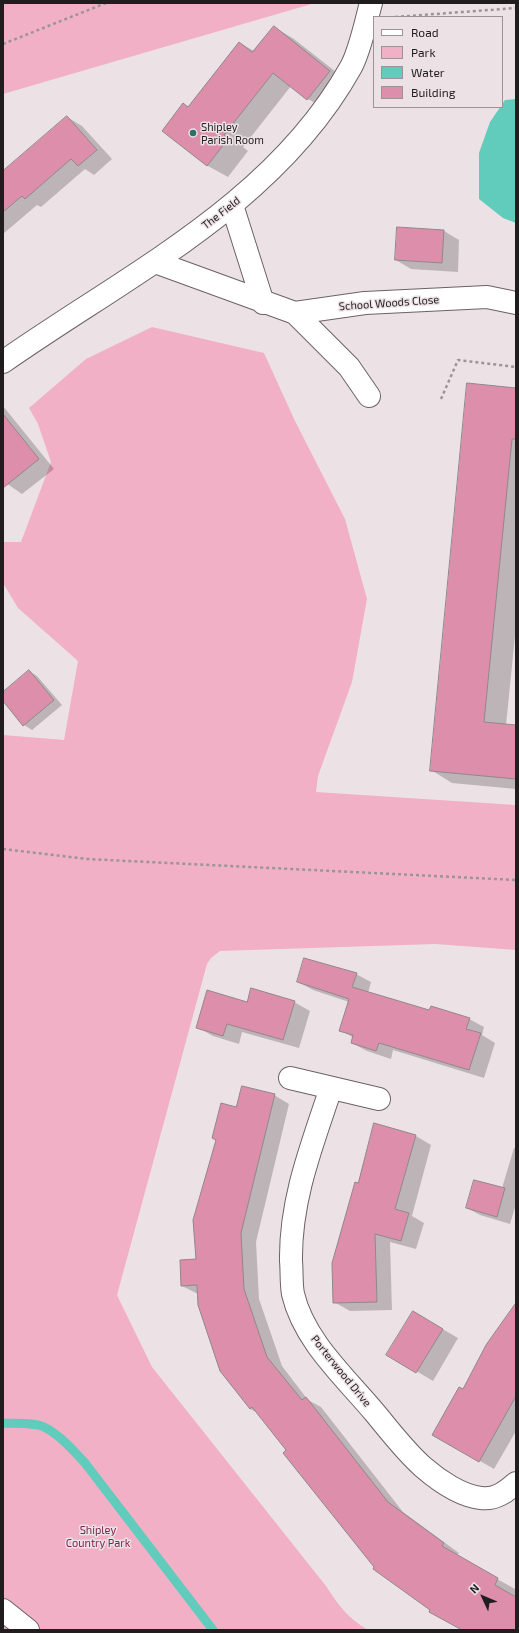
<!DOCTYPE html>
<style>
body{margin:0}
#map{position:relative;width:519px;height:1633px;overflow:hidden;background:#ece2e5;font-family:"Exo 2",sans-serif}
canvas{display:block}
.frame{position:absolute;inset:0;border:4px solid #211d1e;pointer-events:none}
.legend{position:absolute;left:373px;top:16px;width:130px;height:92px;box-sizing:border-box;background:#ece2e5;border:1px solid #9b9395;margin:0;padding:5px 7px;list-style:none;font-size:12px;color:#211d1e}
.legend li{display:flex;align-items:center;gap:8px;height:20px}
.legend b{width:20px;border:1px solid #9b9395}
.north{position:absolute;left:463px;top:1577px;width:40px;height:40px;-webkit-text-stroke:3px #ece2e5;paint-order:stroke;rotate:314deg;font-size:11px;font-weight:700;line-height:16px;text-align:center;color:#211d1e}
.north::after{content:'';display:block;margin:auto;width:14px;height:18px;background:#211d1e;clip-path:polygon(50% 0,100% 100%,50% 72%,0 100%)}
</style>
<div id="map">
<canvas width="519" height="1633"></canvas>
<div class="frame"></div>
<ul class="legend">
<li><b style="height:5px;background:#fff"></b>Road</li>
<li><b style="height:11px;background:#f1b0c6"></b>Park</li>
<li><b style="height:11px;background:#61cbbc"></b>Water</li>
<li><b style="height:11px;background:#dc8eab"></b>Building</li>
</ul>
<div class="north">N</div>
</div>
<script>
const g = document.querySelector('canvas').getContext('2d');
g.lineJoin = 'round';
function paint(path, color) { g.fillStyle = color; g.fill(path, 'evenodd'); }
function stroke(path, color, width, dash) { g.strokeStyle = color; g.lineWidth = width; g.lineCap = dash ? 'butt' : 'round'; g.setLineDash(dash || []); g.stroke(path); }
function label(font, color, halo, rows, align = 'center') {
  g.font = font + ' "Exo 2",sans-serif'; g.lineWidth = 3; g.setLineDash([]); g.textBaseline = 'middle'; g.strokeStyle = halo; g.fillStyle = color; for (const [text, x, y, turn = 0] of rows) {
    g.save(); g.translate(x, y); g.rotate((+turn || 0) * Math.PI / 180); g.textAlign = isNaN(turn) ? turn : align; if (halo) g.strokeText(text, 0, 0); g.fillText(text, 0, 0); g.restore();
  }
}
paint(new Path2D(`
 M3,3h312l-312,91z
 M152,327l112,26 31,68 50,98 22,80 -15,83 -34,94 -2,16 200,13v145l-81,-6 -215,7 -9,7 -4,6 -90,331 35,72 174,219c13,20 21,31 42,44h-365v-895l61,5 14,-79 -60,-53 -15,-25v-41h18l30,-80 -13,-38 -9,-16 57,-49z`), '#f1b0c6');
paint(new Path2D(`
 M516,99v124l-13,-5 -24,-19v-46l11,-31 15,-22z`), '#61cbbc');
paint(new Path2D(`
 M274,27l20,12 56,44 -22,27 -20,-11 -17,-13 -48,61 5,4 -20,26 -20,-11 -45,-35 25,-23 52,-65 14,8z
 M67,117l15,9 30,33 -18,16 -9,-6 -44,38 -4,-2 -34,29v-57z
 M444,231l15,9 -1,32 -47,-3 -15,-9z
 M516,389v237l-10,99 10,1v63l-64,-6 -21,-13z
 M3,406l51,63 -32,25 -19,-13z
 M29,671l8,5 25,29 -30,25 -8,-5 -21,-25v-7z
 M356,974l15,8 -3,11 62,19 39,7 15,8 -2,8 13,8 -11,35 -91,-28 -2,9 -24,-8 -15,-8 2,-5 -14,-8 9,-28 -36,-12 -15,-8z
 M294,1002l16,9 -11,37 -57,-16 -3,12 -26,-8 -16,-9 50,-24z
 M274,1095l15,9 -33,138 3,57 23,67 26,34 13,7 82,105 56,41 -3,3 59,33 1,-2v43h-53l-32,-20 -55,-44 -118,-153 -8,-4 -52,-115 -16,-8 15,-26 39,-152z
 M416,1136l15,9 -19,71 12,7 -8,26 -26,-7 2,68 -42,1 -16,-9 25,-118z
 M514,1148l2,1v55l-6,20 -30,-9 -13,-7 35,-20z
 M516,1305v126l-22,38 -61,-35 30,-43z
 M413,1312l45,26 -25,43 -45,-27z`), '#0003');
stroke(new Path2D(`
 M3,1423c12,1 30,-1 41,4 16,8 29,23 41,36l128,167`), '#61cbbc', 9);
const building = new Path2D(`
 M274,26l56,45 -23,29 -34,-27 -49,62 4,4 -21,27 -45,-35 21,-28 5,4 51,-65 13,10z
 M67,116l30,34 -19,16 -7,-7 -46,40 -3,-3 -19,16v-41z
 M397,227l47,3 -2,33 -47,-3z
 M467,383l49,5v51h-4l-28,283 32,3v54l-86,-8z
 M3,414l36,45 -36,29z
 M29,670l25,30 -31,26 -20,-25v-9z
 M304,958l53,15 -5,14 77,23 2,-4 39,12 -4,11 15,4 -12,37 -90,-27 -3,8 -25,-8 2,-8 -14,-4 10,-32 -52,-17z
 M251,988l44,13 -12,39 -56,-16 -4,12 -27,-8 11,-38 40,12z
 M242,1086l33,8 -34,139 3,56 23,68 35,43 4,-3 82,105 56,41 -2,3 56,32 -3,7 21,12v33h-54l-33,-18 1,-2 -57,-41 1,-2 -91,-114 3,-3 -34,-43 -2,2 -30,-38 -22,-66 -1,-20 -16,1 -1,-26 16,-1 -3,-39 23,-80 -4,-2 9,-35 15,4z
 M374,1123l42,12 -21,74 14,4 -8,28 -26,-7 2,68 -44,1 -1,-40 23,-81 3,1z
 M474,1180l31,8 -8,29 -31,-9z
 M516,1303v93l-37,66 -47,-27 27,-48 4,2 23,-44z
 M413,1311l30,18 -27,44 -30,-18z`);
paint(building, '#dc8eab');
stroke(building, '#90878a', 1);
const minor = new Path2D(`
 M232,205l31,98
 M155,262l140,51 70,-10 122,-6 29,6
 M295,313l54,54 20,29
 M3,362c124,-87 272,-158 348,-295 9,-16 15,-46 20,-64
 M290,1078l89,21
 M331,1088c-19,57 -41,112 -40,173 1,10 0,22 2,33 11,47 52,83 82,119 15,18 30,38 48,54 15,13 38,29 58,31 14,2 25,-6 35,-15
 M3,1610l25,20`);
stroke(minor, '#6b6265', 24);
stroke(new Path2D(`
 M395,17l121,-9
 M3,44l103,-41
 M441,399l17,-39 58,7
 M3,849l84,10 429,21`), '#9c9597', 2.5, [3, 3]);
stroke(minor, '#fff', 22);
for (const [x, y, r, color] of [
 [193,133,4,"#2b7269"]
]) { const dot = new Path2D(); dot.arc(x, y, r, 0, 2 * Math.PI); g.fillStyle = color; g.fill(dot); stroke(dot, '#ece2e5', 1.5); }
label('11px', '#211d1e', '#ece2e5', [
 ["Shipley",201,127],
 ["Parish Room",201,140]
], 'left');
label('11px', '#211d1e', '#ece2e5', [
 ["The Field",221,213,-38],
 ["School Woods Close",389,303,-4],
 ["Porterwood Drive",341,1371,51]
]);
label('11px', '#7f234d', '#ece2e5', [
 ["Shipley",98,1530],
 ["Country Park",98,1543]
]);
</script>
